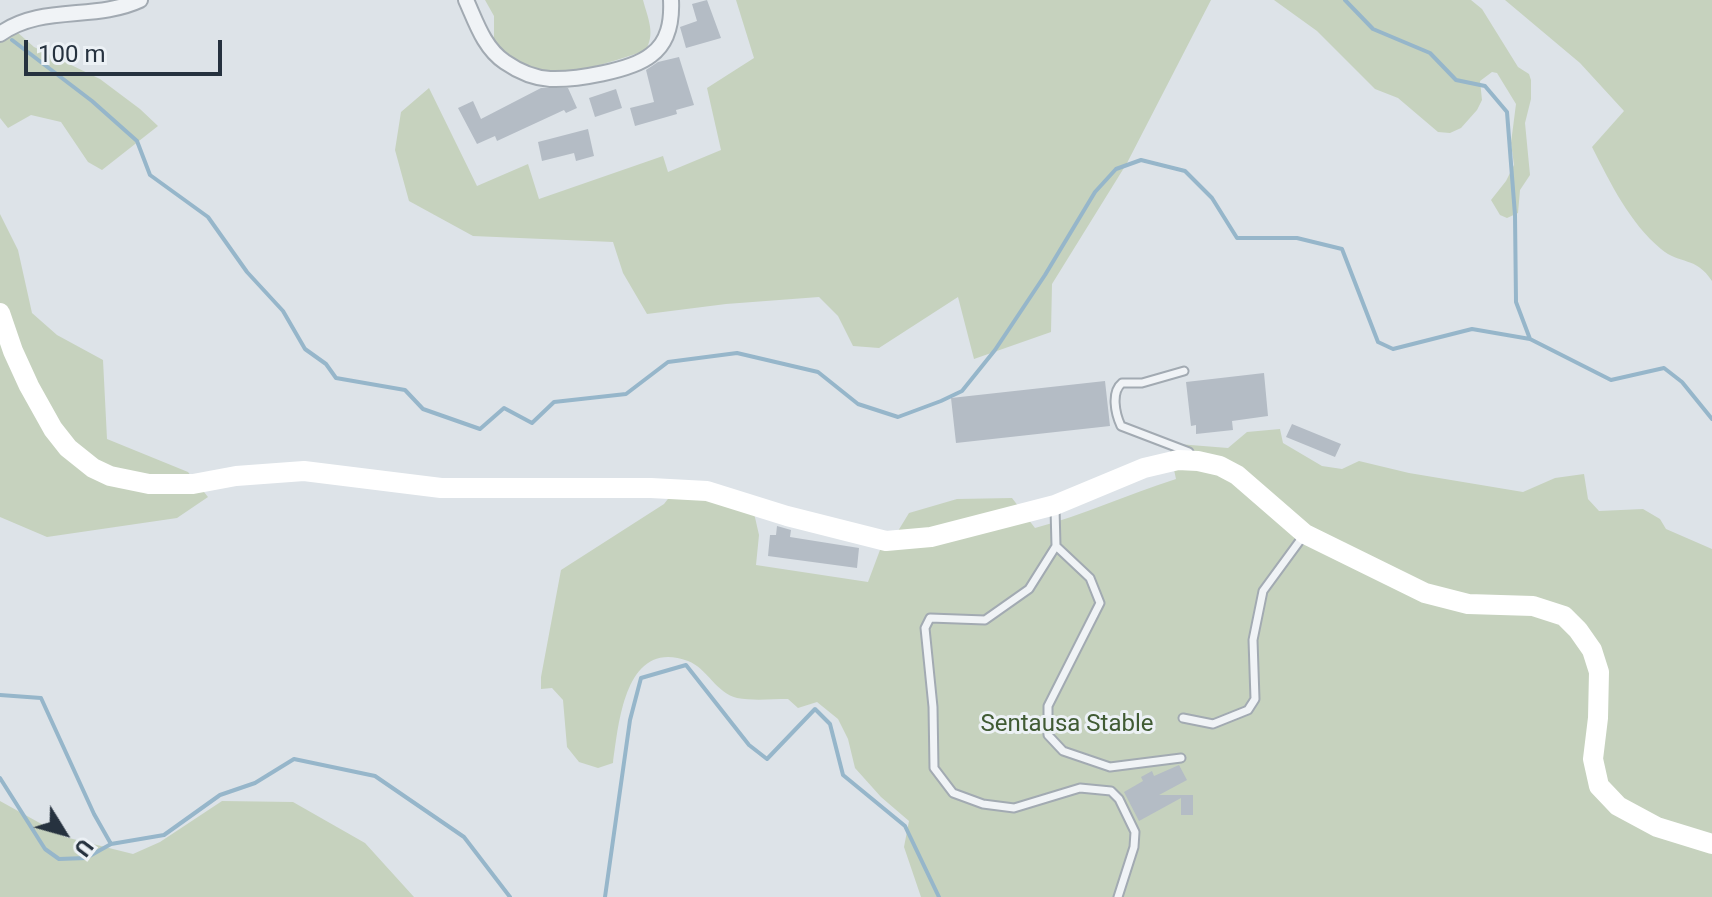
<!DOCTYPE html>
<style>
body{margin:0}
#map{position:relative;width:1712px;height:897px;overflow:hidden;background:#dde3e8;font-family:Roboto,sans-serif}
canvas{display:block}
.north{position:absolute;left:24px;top:793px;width:80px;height:80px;-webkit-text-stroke:6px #ecf1f5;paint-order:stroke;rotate:127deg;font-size:22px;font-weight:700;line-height:32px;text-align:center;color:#26323f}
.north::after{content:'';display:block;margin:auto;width:28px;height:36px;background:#26323f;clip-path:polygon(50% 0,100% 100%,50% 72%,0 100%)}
.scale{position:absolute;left:24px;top:40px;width:198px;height:36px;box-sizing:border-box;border:4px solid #26323f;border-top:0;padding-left:10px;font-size:24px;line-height:28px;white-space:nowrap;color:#26323f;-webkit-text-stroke:6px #ecf1f5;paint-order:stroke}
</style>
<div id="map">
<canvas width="1712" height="897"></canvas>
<div class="north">U</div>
<div class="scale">100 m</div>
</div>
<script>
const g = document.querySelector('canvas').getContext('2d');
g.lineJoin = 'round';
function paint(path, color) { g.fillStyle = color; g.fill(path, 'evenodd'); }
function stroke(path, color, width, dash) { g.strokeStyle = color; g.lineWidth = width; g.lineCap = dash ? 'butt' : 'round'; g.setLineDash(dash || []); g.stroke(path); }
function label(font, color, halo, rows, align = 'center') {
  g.font = font + ' Roboto,sans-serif'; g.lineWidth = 6; g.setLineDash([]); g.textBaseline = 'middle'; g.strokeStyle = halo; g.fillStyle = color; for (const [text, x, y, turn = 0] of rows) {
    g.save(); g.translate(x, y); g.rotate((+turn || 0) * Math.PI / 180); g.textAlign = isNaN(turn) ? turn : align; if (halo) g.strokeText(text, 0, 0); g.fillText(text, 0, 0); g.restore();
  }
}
paint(new Path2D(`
 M485,0h158c5,19 13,34 2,51 -40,12 -89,33 -129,11 -8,-4 -16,-16 -22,-22v-24z
 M736,0h475l-84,163 -75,121 -1,48 -77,27 -16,-62 -79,51 -26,-2 -15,-30 -19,-19 -93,7 -79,10 -24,-41 -10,-31 -140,-6 -64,-35 -14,-51 6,-38 28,-24 48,98 51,-22 11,35 124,-43 5,16 53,-22 -14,-62 47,-30z
 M1274,0h197l11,9 36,58 11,7 2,6v19l-6,24 5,52 -10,15 -2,23 -11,5 -7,-3 -9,-15 15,-19 8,-16 -3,-22 5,-39 -19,-31 -5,-1 -12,9 2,19 -5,10 -16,18 -11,5 -12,-1 -40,-34 -23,-9 -58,-58z
 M1505,0h207v281c-16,-25 -32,-16 -51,-32 -32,-27 -50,-65 -69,-102l32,-36 -44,-48z
 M8,24l26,23 66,32 40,30 18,17 -56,44 -14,-8 -27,-40 -30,-7 -23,13 -8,-10v-76z
 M0,214l18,36 14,63 25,22 46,25 4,79 81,33 20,25 -31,21 -130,19 -47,-20z
 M1280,429l3,14 39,23 20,3 17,-8 50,12 114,19 32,-14 29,-4 4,25 11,12 44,-2 17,10 6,10 46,20v348h-791l-17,-50 5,-26 -28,-24 -26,-29 -7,-29 -10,-20 -21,-17 -19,6 -10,-9c-16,0 -35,2 -51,-1 -21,-5 -30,-30 -49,-37 -63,-23 -69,61 -75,102l-15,5 -19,-6 -12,-15 -4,-47 -11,-12 -11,1v-12l20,-107 103,-66 7,-9 50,7 33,11 5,22 -3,30 112,17 18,-48 12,-3 11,-18 48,-14 55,-1 23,30c49,-13 93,-34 141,-49l-6,-28 8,-7 50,4 19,-16z
 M0,801l65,36 68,17 27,-12 62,-41 71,1 72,41 49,54h-414z`), '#c6d2be');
stroke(new Path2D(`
 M1345,0l28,29 57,24 26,27 29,6 22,26 8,103 1,87 14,37
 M12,40l80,61 45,40 13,34 58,42 39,55 36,39 22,38 21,15 10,14 69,12 18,19 57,20 24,-21 28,15 22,-21 72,-8 42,-32 69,-9 81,19 40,32 40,13 43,-16 21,-10 33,-41 50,-75 50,-83 21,-23 25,-9 44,11 27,27 25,40h60l45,11 36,93 15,7 79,-20 58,10 81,41 53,-12 18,14 30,37
 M0,695l41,3 53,116 17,30 53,-9 56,-40 35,-12 39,-24 81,17 89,61 46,60
 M0,778l45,71 14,10 27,-1 25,-14
 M605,897l25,-177 11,-42 45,-13 63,80 18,14 48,-50 15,15 13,51 62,51 34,71`), '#96b6ca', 4);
paint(new Path2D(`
 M707,0l14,38 -35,10 -6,-21 17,-6 -5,-17z
 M679,57l15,48 -18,5 1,4 -42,12 -5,-18 24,-6 -8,-32 12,-8z
 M541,88h27l9,20 -11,5 -2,-3 -67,31 -2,-5 -18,8 -19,-36 15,-7 8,18z
 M616,89l6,19 -27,9 -6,-19z
 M588,129l6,27 -18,5 -2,-8 -32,8 -4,-19z
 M1264,373l4,43 -36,5 1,9 -37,4v-9l-5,1 -5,-44z
 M1105,381l5,45 -154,17 -5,-45z
 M1292,424l49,20 -6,13 -49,-20z
 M777,526l14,4 -1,7 69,11 -2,20 -89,-12 2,-21h6z
 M1179,765l8,15 -28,15h34v20h-12v-17l-42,23 -15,-29 19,-11 -2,-4 11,-6 2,5z`), '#b4bcc5');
const lane = new Path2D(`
 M1184,371l-42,12h-20c-11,9 -7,30 -1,43l68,26
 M1055,508l1,38 34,32 10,25 -52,103v29l15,16 47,16 71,-9
 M1056,546l-27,43 -44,31 -55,-2 -5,10 8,79 1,61 19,25 30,11 31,4 66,-20 31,3 8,8 16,33 -1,15 -16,50
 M1183,718l30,6 35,-14 7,-11 -2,-59 10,-49 41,-56`);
const street = new Path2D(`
 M466,0c10,22 18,48 39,62 13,9 29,16 45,17 25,1 81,-8 101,-24 18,-13 21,-34 20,-55
 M0,34c42,-30 95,-13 140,-34`);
stroke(lane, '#a2aab2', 11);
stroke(street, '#a2aab2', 18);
stroke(lane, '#f0f3f6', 7);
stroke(street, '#f0f3f6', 14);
stroke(new Path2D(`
 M0,313l13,38 16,35 24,43 15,19 25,20 17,8 39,8h44l43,-8 68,-5 137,17h210l56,3 80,25 99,25 45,-4 124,-32 89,-37 34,-8 20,1 22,5 17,9 68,59 120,59 43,11 65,2 31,10 14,14 14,20 7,22 -1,46 -5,41 6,27 19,20 39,21 55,17`), '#fff', 20);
label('24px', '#405b33', '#ecf1f5', [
 ["Sentausa Stable",1067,725]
]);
</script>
